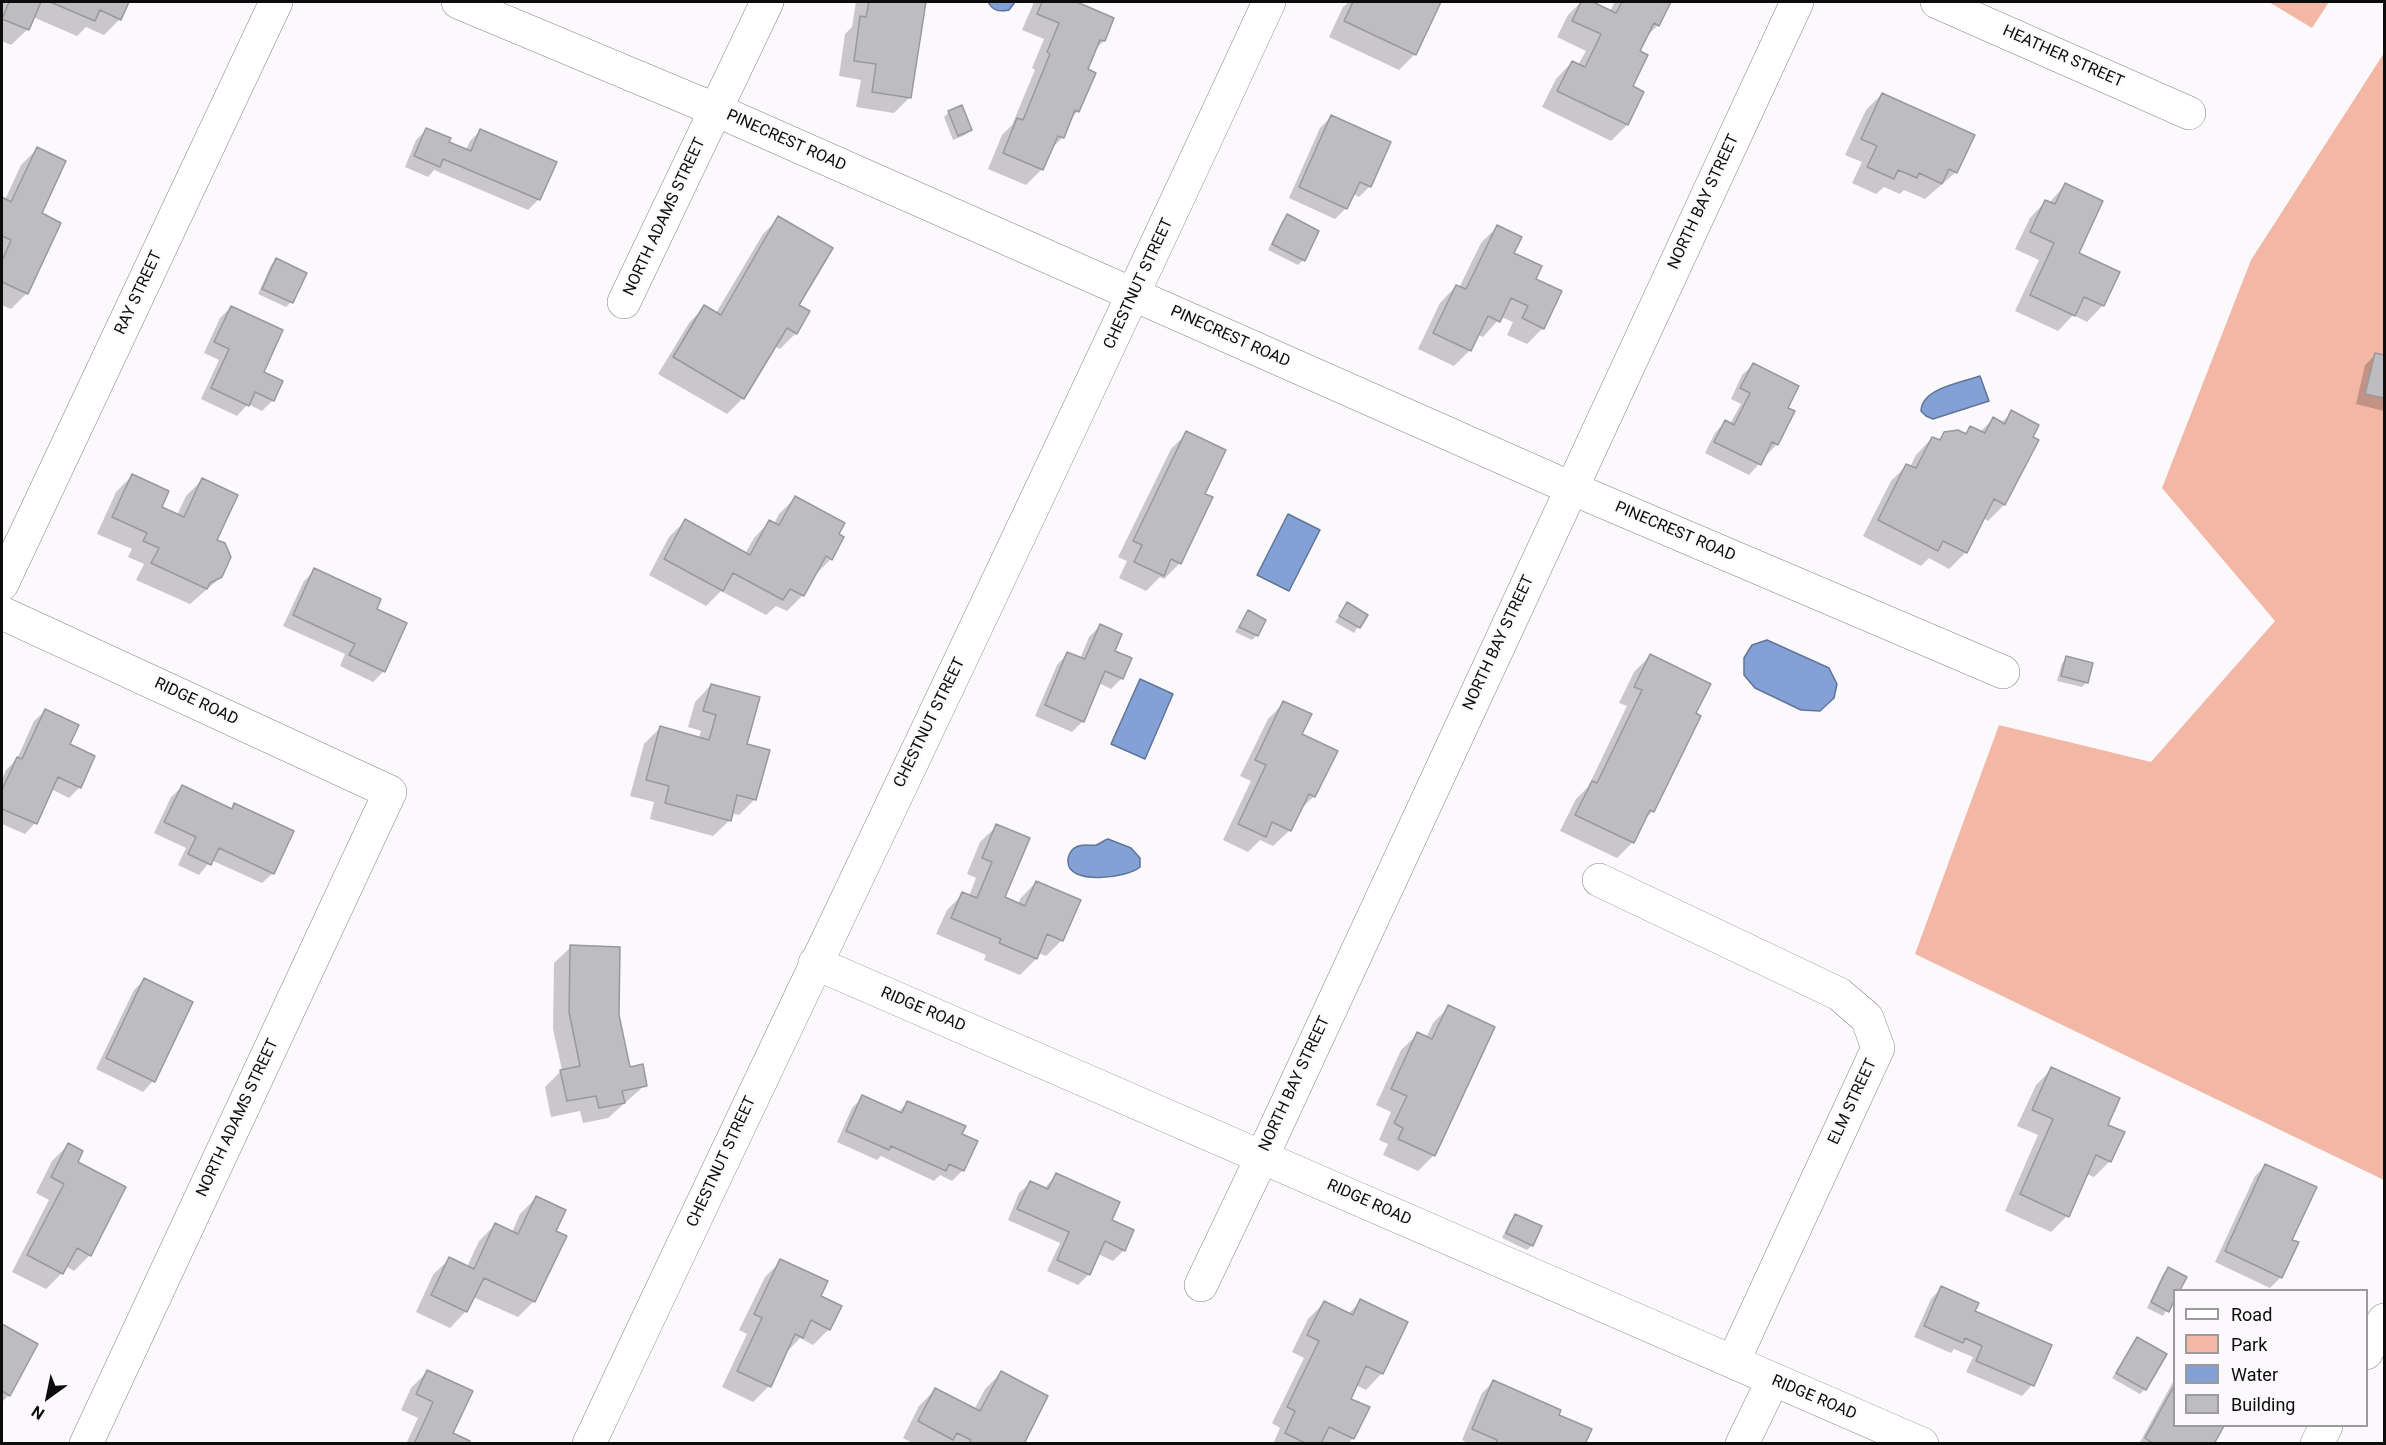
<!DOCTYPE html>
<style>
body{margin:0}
#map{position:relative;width:2386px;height:1445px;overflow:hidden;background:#fcf9fc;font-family:Roboto,sans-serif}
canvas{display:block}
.frame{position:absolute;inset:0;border:3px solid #0d0c0d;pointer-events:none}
.legend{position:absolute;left:2173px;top:1289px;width:195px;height:138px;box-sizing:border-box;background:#fcf9fc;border:2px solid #9c9a9c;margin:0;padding:8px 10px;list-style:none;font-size:18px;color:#0d0c0d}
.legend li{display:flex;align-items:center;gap:12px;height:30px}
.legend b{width:30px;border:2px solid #9c9a9c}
.north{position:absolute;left:18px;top:1367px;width:60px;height:60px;-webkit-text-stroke:4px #fcf9fc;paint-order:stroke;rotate:213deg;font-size:16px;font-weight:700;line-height:24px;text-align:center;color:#0d0c0d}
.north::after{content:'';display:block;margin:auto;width:21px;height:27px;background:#0d0c0d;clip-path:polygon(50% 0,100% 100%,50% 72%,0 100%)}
</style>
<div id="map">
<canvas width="2386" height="1445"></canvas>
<div class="frame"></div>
<ul class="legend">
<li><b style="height:8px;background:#fff"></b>Road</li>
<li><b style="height:16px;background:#f3b7a6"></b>Park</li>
<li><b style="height:16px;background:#84a1d6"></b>Water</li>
<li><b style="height:16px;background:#bdbdc0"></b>Building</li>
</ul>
<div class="north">N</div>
</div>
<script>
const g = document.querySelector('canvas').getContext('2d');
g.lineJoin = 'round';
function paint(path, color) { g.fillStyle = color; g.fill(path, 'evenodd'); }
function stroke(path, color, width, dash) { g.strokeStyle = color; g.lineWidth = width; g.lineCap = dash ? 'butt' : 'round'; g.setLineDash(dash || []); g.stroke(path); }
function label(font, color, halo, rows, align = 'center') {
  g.font = font + ' Roboto,sans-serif'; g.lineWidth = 4.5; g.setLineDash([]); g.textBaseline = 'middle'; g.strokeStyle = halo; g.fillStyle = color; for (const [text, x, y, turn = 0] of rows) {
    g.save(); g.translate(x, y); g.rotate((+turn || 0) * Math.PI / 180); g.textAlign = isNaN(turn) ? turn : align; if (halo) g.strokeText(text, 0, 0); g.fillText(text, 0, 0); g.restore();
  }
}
paint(new Path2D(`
 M2269,2h60l-17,26z
 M2384,53v1127l-469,-226 84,-229 152,37 124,-141 -113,-133 89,-228z`), '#f3b7a6');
const water = new Path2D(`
 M988,2h27l-6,8c-10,2 -16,1 -21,-8z
 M1980,376l9,25 -56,18 -7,-3 -5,-5c1,-23 40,-28 59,-35z
 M1288,514l32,16 -31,61 -32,-16z
 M1767,640l62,28 8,16 -3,14 -14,13 -19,-1 -46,-22 -11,-13v-17l8,-13z
 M1140,679l33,15 -28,65 -34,-15z
 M1108,839l23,9 9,10v9c-12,11 -73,19 -72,-6 0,-5 2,-9 5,-12 7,-6 15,-3 23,-4 4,-1 8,-5 12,-6z`);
paint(water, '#84a1d6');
stroke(water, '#60749a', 1.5);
paint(new Path2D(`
 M2,2h125l-7,17 -16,16 -18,-8 -9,9 -44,-19 -5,12 -17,16 -9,-4z
 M856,2h68l-14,95 -16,16 -38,-6 5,-27 -22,-4 6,-42 7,-7z
 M1034,2h42l28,39 -10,9 -8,20 -8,41 -8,8 -7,18 -13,13 -8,19 -16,16 -38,-16 14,-34 10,-10 23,-55 -3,-2 12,-29 -22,-9z
 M1349,2h90l-24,52 -16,16 -70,-33 14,-30z
 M1581,2h9l20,9 5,-9h54l-11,23 -13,13 -7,14 -11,73 -16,16 -69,-34 14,-28 16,-17 6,3 8,-14 -29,-14 11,-22z
 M1882,94l74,78 -31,27 -21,-9 -4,4 -16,-7 -8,7 -24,-11 10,-21 -17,-7 21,-45z
 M949,112l21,18 -5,5 -12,5 -9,-23z
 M1331,117l39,69 -11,11 -6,-3 -7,14 -11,11 -46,-21 31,-70z
 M427,129l21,14 18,7 4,-9 11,-11 58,69 -11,11 -94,-40 -6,7 -23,-10 11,-27z
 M37,149l3,65 -13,79 -16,16 -9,-4v-106l3,1 16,-35z
 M2065,185l12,68 41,20 -15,32 -16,17 -14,-7 -15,16 -43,-20 24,-51 -24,-11 15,-31 16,-17 3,2z
 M1287,216l16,44 -5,5 -30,-15 14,-29z
 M779,218l18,87 -1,28 -16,16 -6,-3 -31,52 -16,16 -69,-40 31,-51 16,-17 11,7 47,-79z
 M1497,227l15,27 22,25 9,49 -16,16 -20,-9 6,-13 -12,-5 -18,20 -5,-2 -8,15 -16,16 -36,-17 22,-46 16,-17 3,2 22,-45z
 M276,260l29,13 -14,29 -5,5 -28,-13 13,-29z
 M231,307l42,93 -11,11 -14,-7 -11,12 -36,-17 18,-39 -15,-7 16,-35z
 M2375,355l9,2v54l-28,-7 9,-39z
 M1753,365l33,43 -9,36 -10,11 -3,-1 -5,10 -10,11 -44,-22 10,-20 10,-11 5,2 11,-20 -10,-5 11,-24z
 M2012,412l-8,93 -16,16 -5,-3 -17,34 -17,17 -20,-11 -8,8 -58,-30 28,-55 16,-16 3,2 6,-12 16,-17 5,3 7,-7h20l7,-7 9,5 13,-13 8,4z
 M1187,433l16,61 -23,69 -16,16 -4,-2 -14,14 -27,-13 8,-17 -9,-4 53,-108z
 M132,476l28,31 17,8 9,-19 16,-16 14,61 5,36 -31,27 -54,-24 8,-16 -16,-7 4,-8 -35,-15 19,-42z
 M795,498l42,37 -6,24 -16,16 -12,20 -16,16 -11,-5 -10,9 -45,-24 -15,15 -57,-31 20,-38 16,-16 60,33 9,-16 16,-17 4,3 5,-10z
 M315,570l60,39 9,62 -11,11 -33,-16 5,-12 -62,-28 21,-45z
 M1348,604l18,11 -12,18 -19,-11z
 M1248,612l9,23 -5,5 -17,-8z
 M1100,626l22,52 -11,11 -12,-6 -16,38 -11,11 -37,-16 22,-51 10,-11 13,5 9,-22z
 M1650,656l44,58 -41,97 -11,11 -9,20 -16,16 -57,-27 16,-32 12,-12 39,-81 -8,-3 15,-31z
 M2067,658l20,24 -5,5 -25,-6 5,-18z
 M711,685l34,60 10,54 -16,16 -8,-2 -1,7 -17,16 -63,-17 4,-17 -24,-6 14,-52 16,-16 39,10 2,-7 -13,-4 7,-25z
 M1284,703l16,32 36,16 -22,45 -16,16 -8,18 -17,16 -13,-6 -12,12 -25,-12 28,-59 -11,-5 28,-57z
 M45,711l23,33 12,43 -11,11 -18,-9 -16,34 -10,11 -23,-10v-44l4,-10 11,-11 17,-38z
 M182,787l48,23 5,-5 38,68 -11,10 -51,-23 -12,15 -21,-10 8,-17 -32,-15 17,-36z
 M997,826l6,72 15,7 2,-6 16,-17 26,58 -16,16 -8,-3 -2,6 -16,16 -36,-15 2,-5 -50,-21 11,-24 16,-16 6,2 7,-18 -9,-4 13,-32z
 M571,947l46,68 12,53 16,17 -37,33 -25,5 -3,-12 -29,6 -6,-30 17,-17 -9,-41 1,-66z
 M144,980l9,101 -10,11 -47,-23 38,-79z
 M1449,1007l-15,148 -16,16 -35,-16 5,-11 -9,-4 12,-28 -15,-7 25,-55 17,-16 8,4 7,-15z
 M2052,1069l54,57 4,35 -16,16 -8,-3 -19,42 -16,16 -46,-21 33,-76 -21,-9 19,-41z
 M863,1097l34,16 11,-11 52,33 3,35 -11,11 -12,-6 -6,6 -53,-25 -4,4 -40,-18 15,-34z
 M68,1145l8,17 14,93 -16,16 -9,-5 -3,7 -16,16 -34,-17 37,-72 -13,-7 16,-32z
 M2266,1165l24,75 -9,37 -11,11 -55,-26 40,-86z
 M1056,1175l54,46 14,29 -11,11 -15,-7 -9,20 -11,11 -31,-14 13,-28 -52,-23 11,-27 11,-10 14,6z
 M536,1198l-2,103 -16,16 -45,-20 -7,14 -16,17 -34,-16 17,-37 16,-16 18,8 12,-26 16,-16 17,7 8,-18z
 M1515,1216l17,29 -5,5 -25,-12 8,-17z
 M781,1261l38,36 10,32 -16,16 -13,-7 -14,15 -17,33 -16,16 -31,-15 25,-53 -8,-4 26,-53z
 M2168,1269l17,8 -7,13h-4v7l-11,19 -16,-8 16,-34z
 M1941,1288l32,23 59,74 -10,11 -56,-24 7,-15 -19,-8 -3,4 -37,-16 17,-38z
 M1361,1301l21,72 -16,17 -10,-5 -7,14 4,39 -5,6h-75l7,-16 -8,-5 32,-65 -12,-6 16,-33 16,-16 24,11z
 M2,1326l34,19 -27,50 -7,7z
 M2137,1339l8,50 -5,5 -28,-16z
 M427,1372l24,62 16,10h-61l12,-26 -17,-8 10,-22z
 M1001,1373l21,71h-108l-11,-6 16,-32 16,-16 39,20 11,-21z
 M2174,1380v46h48l-10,18h-73z
 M1493,1382l64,33 27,29h-115l-7,-4 20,-47z`), '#0003');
const building = new Path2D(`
 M9,2h32l-12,28 -27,-11z
 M50,2h79l-8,18 -21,-10 -5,11z
 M869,2h57l-15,96 -39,-6 4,-28 -22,-3 6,-45 6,1z
 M1042,2h35l37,16 -9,23 -5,-1 -12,29 8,4 -17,39 -4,-2 -11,28 -6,-2 -15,34 -40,-17 14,-35 6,2 27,-66 -3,-2 12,-29 -22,-9z
 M1353,2h88l-25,53 -72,-34z
 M1581,2h12l23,11 6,-11h49l-12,24 -5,-3 -14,28 8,4 -15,31 11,6 -16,33 -71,-34 15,-30 13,6 16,-33 -29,-13z
 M1882,93l93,42 -18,38 -8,-4 -7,15 -23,-11 -2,5 -19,-8 -4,9 -27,-12 10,-21 -16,-7z
 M962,105l10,25 -14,6 -10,-25z
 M1331,115l60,27 -20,45 -11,-5 -13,27 -48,-22z
 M426,128l25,10 -2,4 22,9 9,-22 77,33 -17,38 -97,-41 -3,8 -26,-11z
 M37,147l29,14 -24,52 19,10 -33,71 -26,-12v-21l9,-21 -9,-4v-39l9,5z
 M2065,183l38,18 -24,52 41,19 -16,34 -20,-9 -9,19 -45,-21 24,-52 -24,-11 15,-32 10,4z
 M1287,214l32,17 -14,30 -33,-17z
 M778,216l55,32 -34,57 11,6 -13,23 -10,-6 -43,71 -71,-42 31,-52 17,10z
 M1497,225l25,12 -8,16 28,13 -6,13 26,12 -18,38 -22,-11 6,-12 -17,-8 -11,24 -12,-6 -17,35 -38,-18 23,-48 10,4z
 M276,258l31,15 -14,30 -31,-14z
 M231,306l52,24 -19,42 19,9 -9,20 -19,-9 -6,14 -38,-18 18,-39 -15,-7z
 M2375,353l9,2v43l-19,-4z
 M1753,363l46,23 -11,22 7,3 -17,34 -6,-3 -11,23 -47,-23 11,-22 9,5 16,-32 -10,-5z
 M2011,410l28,15 -6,12 6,3 -34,65 -11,-6 -27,54 -24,-12 -5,10 -60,-31 28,-56 10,4 16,-31 8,3 4,-8 14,-2 8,4 4,-8 15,7 8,-16 12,7z
 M1186,431l40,19 -21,44 8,3 -32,67 -10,-5 -7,17 -30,-14 8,-17 -9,-4z
 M132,474l37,17 -7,16 22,10 18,-39 36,17 -21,45 8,3 6,14 -9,20 -12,6 -3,6 -56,-26 8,-15 -16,-7 4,-8 -35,-16z
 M795,496l50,27 -6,11 5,3 -12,23 -6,-4 -22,40 -14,-7 -7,11 -50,-27 -10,18 -59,-32 21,-40 65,36 19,-35 10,5z
 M314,568l67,31 -4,10 30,14 -22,49 -36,-17 6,-11 -62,-29z
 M1347,602l21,13 -8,13 -21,-12z
 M1248,610l18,10 -8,16 -19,-9z
 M1100,624l22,10 -7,17 17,7 -9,21 -18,-8 -21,51 -39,-17 22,-53 18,7z
 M1650,654l61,30 -15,29 5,3 -47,96 -4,-2 -16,33 -59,-28 17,-34 5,2 45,-93 -8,-3z
 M2066,656l27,7 -5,20 -27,-7z
 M711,684l49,13 -13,47 23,6 -14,50 -19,-5 -6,26 -66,-18 4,-17 -23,-6 14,-54 49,14 7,-25 -13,-4z
 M1283,701l29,13 -10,20 36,17 -23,46 -6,-3 -18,37 -19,-9 -6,15 -28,-13 28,-59 -11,-5z
 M45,709l34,16 -9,19 25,12 -14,32 -23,-11 -21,47 -35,-15v-19l15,-33 5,2z
 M182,785l50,24 2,-6 60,28 -20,43 -55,-26 -8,17 -23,-11 8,-17 -32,-15z
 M996,824l34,14 -25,59 20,9 11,-25 45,19 -18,41 -16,-7 -10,25 -38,-16 2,-4 -50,-21 11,-26 15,6 15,-36 -10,-4z
 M570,945l50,2 -1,68 11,52 13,-3 4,22 -25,5 3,12 -26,5 -3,-12 -29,5 -7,-31 20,-4 -11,-54z
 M144,978l49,24 -38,80 -49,-24z
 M1448,1005l47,22 -60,129 -37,-17 5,-11 -9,-5 13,-27 -16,-7 26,-57 15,7z
 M2051,1067l69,31 -12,27 17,7 -14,30 -15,-7 -27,62 -49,-23 33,-75 -21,-9z
 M862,1095l40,18 5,-12 59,25 -4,8 16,7 -14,30 -15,-7 -3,7 -55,-25 -2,4 -43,-19z
 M68,1143l15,8 -5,11 48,25 -35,69 -14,-8 -14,26 -36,-19 37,-71 -13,-7z
 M2265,1164l52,23 -25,53 7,2 -17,36 -57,-27z
 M1056,1173l64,29 -8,18 22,10 -9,21 -20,-10 -15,34 -33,-15 12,-28 -52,-23 13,-28 18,8z
 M536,1196l30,14 -10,21 11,5 -32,66 -51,-24 -17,34 -36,-17 18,-38 25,12 21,-46 23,11z
 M1515,1214l27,12 -9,20 -27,-13z
 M780,1259l48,22 -7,15 21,10 -12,24 -19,-10 -8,18 -8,-4 -24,53 -34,-16 25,-53 -8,-4z
 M2168,1267l19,10 -7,13h-6v11l-5,11 -18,-10z
 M1941,1286l38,17 -4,8 77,34 -18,41 -58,-25 6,-15 -17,-8 -2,5 -39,-17z
 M1360,1299l48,23 -25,52 -17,-8 -15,33 19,8 -16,32 -25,-12 -8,17h-14l-22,-11 10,-22 -8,-4 32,-66 -12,-6 17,-34 29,14z
 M2,1324l36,20 -28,52 -8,-5z
 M2137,1337l30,17 -21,36 -30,-17z
 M427,1370l46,21 -20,42 17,8 -1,3h-55l19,-42 -17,-8z
 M1001,1371l47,25 -24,48h-56l3,-4 -14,-7 -4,7 -35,-19 17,-33 45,23z
 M1493,1380l68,30 -2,5 33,14 -7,15h-89l1,-4 -25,-11z
 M2174,1386v40h50l-10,18h-60l-9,-6z`);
paint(building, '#bdbdc0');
stroke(building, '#99999b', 1.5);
const minor = new Path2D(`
 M458,2l258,108 855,378 432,184
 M1937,2l252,111
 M624,302l143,-300
 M2,584l274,-582
 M2,613l388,179 -304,652
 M1599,880l240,114 28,24 11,30 -145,314
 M815,963l1107,481
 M1201,1285l61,-128 535,-1155
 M589,1444c226,-481 458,-960 680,-1442
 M1742,1444l31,-64`);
const tertiary = new Path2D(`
 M2366,1353l18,-33
 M2317,1444l9,-18`);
stroke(minor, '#858385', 34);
stroke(tertiary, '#858385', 34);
stroke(minor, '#fff', 33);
stroke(tertiary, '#fff', 33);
label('16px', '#0d0c0d', '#fcf9fc', [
 ["HEATHER STREET",2063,57,24],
 ["PINECREST ROAD",786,141,24],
 ["NORTH BAY STREET",1704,202,-65],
 ["NORTH ADAMS STREET",665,217,-65],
 ["CHESTNUT STREET",1139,284,-65],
 ["RAY STREET",139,293,-65],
 ["PINECREST ROAD",1230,337,24],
 ["PINECREST ROAD",1675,532,23],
 ["NORTH BAY STREET",1499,643,-65],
 ["RIDGE ROAD",196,702,25],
 ["CHESTNUT STREET",930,723,-64],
 ["RIDGE ROAD",923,1010,23],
 ["NORTH BAY STREET",1295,1084,-65],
 ["ELM STREET",1853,1102,-65],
 ["NORTH ADAMS STREET",238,1118,-65],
 ["CHESTNUT STREET",722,1162,-65],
 ["RIDGE ROAD",1369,1203,24],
 ["RIDGE ROAD",1814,1398,23]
]);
</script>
